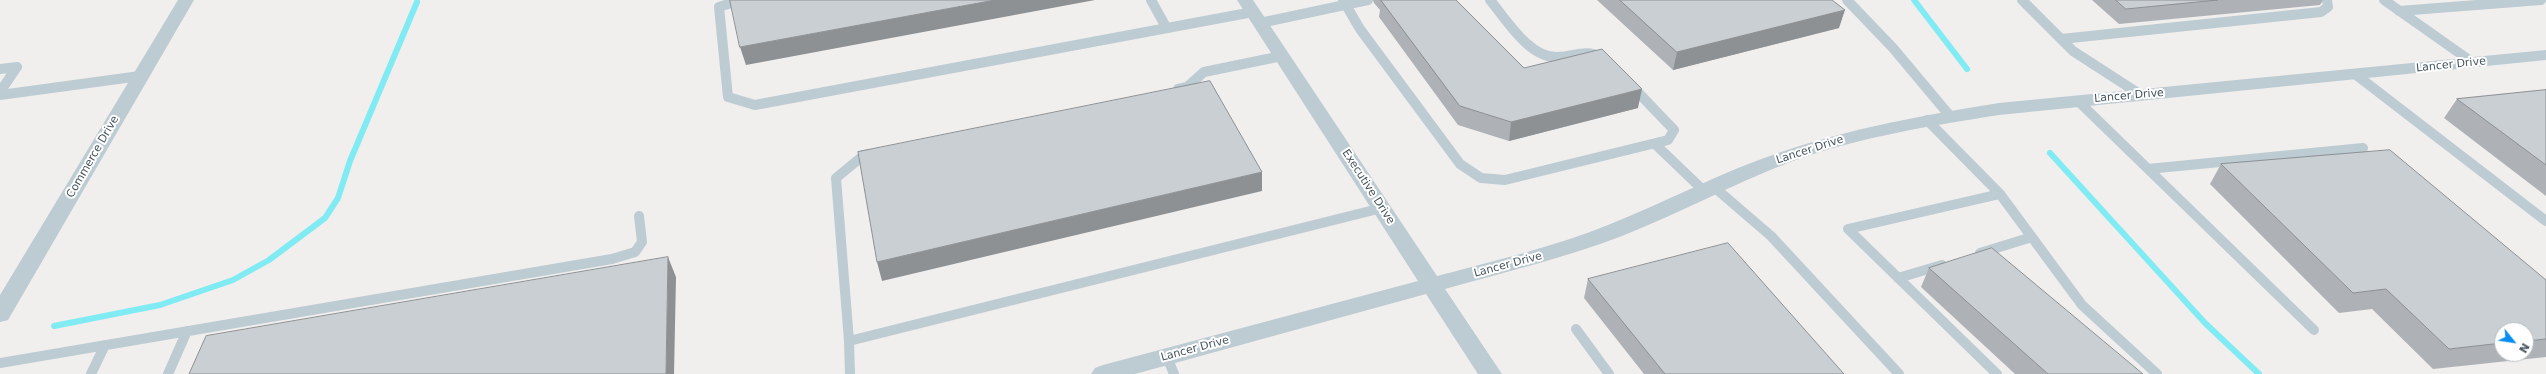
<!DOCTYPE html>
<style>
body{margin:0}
#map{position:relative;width:2546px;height:374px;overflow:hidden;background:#f1eeee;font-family:"DejaVu Sans",sans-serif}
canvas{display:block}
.north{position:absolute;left:2494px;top:322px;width:40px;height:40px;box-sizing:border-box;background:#fff;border:1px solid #b5bbbf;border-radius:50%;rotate:120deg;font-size:11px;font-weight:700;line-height:16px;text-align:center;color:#45555e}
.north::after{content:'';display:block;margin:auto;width:14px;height:18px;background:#088df1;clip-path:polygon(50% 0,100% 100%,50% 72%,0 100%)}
</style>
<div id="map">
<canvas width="2546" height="374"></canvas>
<div class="north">N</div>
</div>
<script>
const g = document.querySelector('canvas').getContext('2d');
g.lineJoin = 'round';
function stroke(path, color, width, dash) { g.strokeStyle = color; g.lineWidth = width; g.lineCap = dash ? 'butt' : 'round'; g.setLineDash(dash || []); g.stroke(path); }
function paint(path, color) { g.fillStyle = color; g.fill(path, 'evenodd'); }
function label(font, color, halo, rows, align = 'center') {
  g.font = font + ' "DejaVu Sans",sans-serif'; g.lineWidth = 4; g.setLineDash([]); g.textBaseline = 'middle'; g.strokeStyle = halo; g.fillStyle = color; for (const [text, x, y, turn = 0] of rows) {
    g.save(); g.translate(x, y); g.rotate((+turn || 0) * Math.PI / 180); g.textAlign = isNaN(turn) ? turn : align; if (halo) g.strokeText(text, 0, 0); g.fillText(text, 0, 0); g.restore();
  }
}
stroke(new Path2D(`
 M1914,0l53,69
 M2050,153l155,170 54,51
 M54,326l106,-21 73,-25 36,-20 56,-42 13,-20 12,-37 67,-159`), '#81ebf4', 6);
stroke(new Path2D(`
 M740,0l-21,7 9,90 27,8 498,-93
 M1151,0l15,27
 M1343,0l17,29 100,135 21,14 24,2 163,-40 6,-10 -43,-45
 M1490,0c16,19 39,58 67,57 20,-1 26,-8 46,0
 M1847,0l46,48 57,68
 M2022,0l51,51 68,44
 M2384,0l88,62
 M2399,11l142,-11
 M1260,23l108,-23
 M2061,39l260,-27 7,-5 -1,-7
 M0,69l17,-2 -17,25
 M2355,74l191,147
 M1178,89l9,-2 17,-15 78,-16
 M0,95l140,-19
 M2078,101l236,229
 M1927,120l73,74 82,111 75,69
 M1655,144l49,47
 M871,154l-7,1 -28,23 13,163 533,-133
 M2148,169l215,-21
 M1714,187l57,49 128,138
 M1980,253l52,-16
 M1898,278l44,-13
 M1576,329l33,45
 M849,341l1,33
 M1167,357l7,17
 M0,363l612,-104 23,-7 7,-10 -3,-26
 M91,374l14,-29
 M168,374l19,-43
 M1997,374l-149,-145 152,-35`), '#bdcbd2', 10);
paint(new Path2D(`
 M178,0h16l-186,320 -8,2v-27z
 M1237,0h16l184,276c57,-15 116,-29 171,-51 58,-23 113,-53 173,-73 71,-24 144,-37 218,-49l547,-53v10l-547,55c-70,11 -139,22 -206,46 -58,22 -113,52 -171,75 -58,22 -117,36 -177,53l57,85h-24l-52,-80 -291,80h-44l4,-6 8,-3 315,-84z`), '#bdcbd2');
paint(new Path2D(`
 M1373,0h83l68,68 114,40 -129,33 -51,-16 -79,-108 1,-7 -6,-7z
 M1597,0h235l7,28 -166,42z
 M2092,0h231l-3,5 -201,19z
 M2546,90v106l-102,-78 13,-19z
 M2221,164l325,116v77l-113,12 -61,-60 -33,4 -129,-129zM2502,330h24v24h-24z
 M1929,268l214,106h-128l-94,-87z
 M1588,279l256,95h-200l-60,-76z`), '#aeb2b6');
paint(new Path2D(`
 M995,0h100l-349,65 -6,-18z
 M1845,10l-6,18 -166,42 4,-18z
 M1642,89l-4,19 -129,33 2,-19z
 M1262,172v19l-380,90 -5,-19z
 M668,257l8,20 -2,97h-8z`), '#8d9194');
const building = new Path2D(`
 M730,0h265l-255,47z
 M1381,0h75l68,68 78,-19 40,40 -131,33 -51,-16z
 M1620,0h212l13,10 -168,42z
 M2116,0h102l-92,9z
 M1210,81l52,91 -385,90 -19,-110z
 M2546,90v75l-89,-66z
 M2390,150l156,130v59l-20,2v-11h-24v13l-53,6 -63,-60 -33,4 -132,-129z
 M1728,243l116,131h-179l-77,-95z
 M1992,248l151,126h-95l-119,-106z
 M668,257l-2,117h-477l17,-38z`);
paint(building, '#cacfd4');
stroke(building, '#8d9194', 1);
label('11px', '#45555e', '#fff', [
 ["Lancer Drive",2451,65,-6],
 ["Lancer Drive",2129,96,-5],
 ["Lancer Drive",1810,150,-18],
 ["Commerce Drive",93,157,-60],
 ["Executive Drive",1368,187,57],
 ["Lancer Drive",1508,265,-15],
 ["Lancer Drive",1195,349,-15]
]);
</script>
